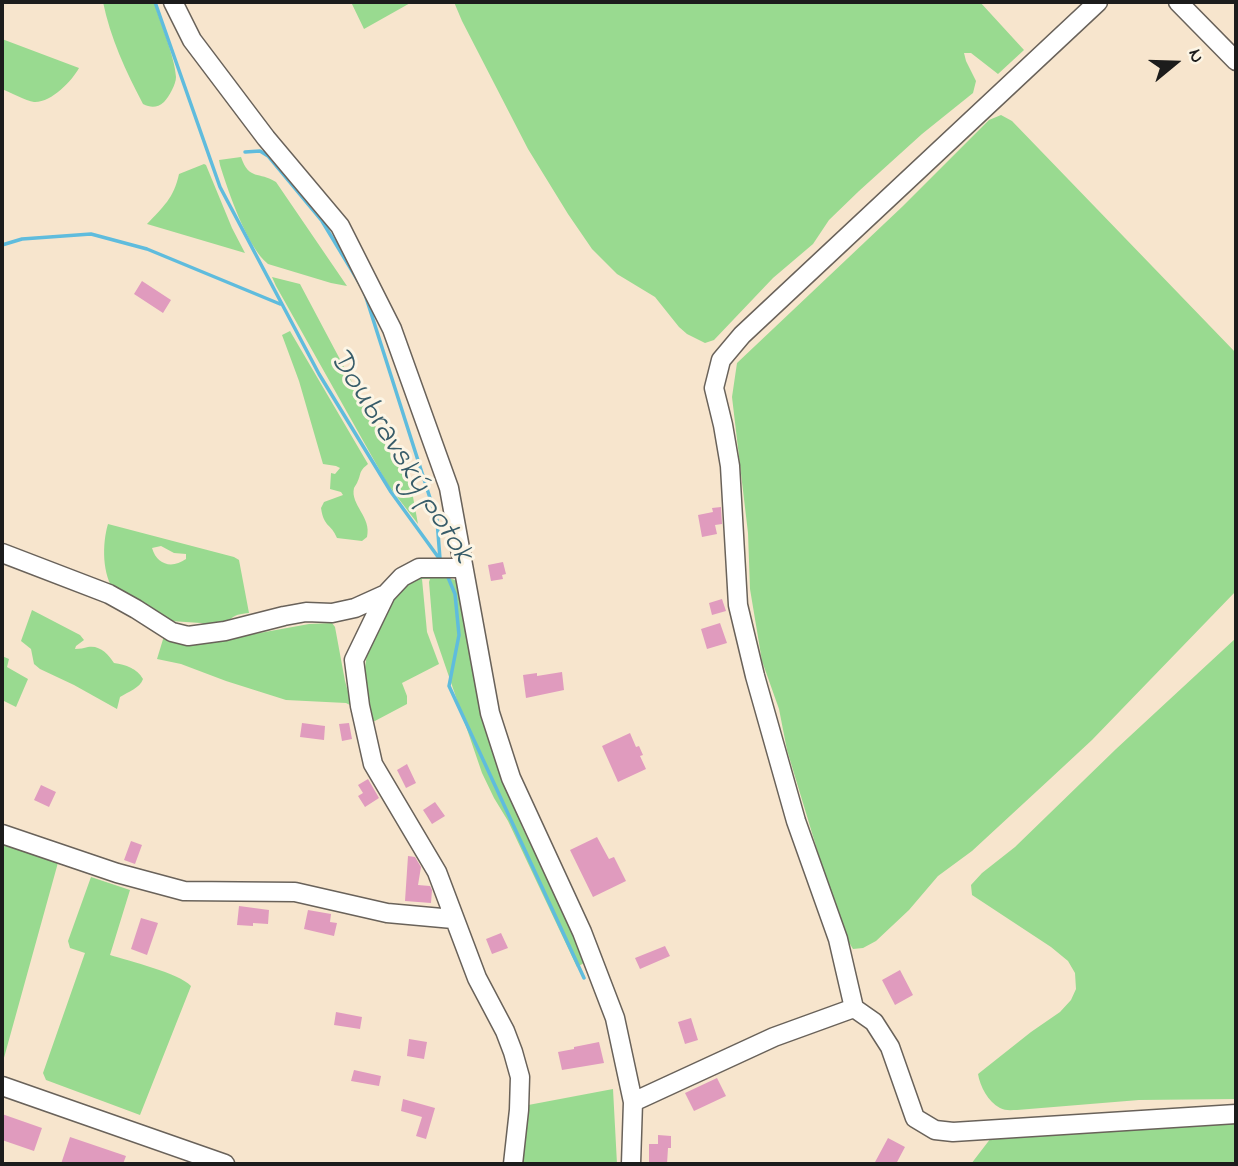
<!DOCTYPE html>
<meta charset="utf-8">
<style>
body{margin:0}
#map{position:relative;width:1238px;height:1166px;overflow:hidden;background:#f7e5cd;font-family:"Indie Flower",sans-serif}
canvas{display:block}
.frame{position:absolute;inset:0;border:4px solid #1c1c1c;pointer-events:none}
.north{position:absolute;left:1140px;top:28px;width:70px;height:70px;-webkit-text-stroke:5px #fcf5e5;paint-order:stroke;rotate:71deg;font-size:19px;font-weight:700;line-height:28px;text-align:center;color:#1c1c1c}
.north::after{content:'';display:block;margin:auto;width:24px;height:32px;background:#1c1c1c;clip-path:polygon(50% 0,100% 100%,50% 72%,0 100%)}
</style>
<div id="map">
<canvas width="1238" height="1166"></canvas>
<div class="frame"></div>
<div class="north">N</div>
</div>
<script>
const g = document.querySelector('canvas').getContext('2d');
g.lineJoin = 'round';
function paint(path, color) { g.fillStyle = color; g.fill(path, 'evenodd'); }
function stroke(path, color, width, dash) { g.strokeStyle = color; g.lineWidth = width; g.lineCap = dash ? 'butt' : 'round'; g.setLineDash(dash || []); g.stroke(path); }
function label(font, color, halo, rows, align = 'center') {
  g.font = font + ' "Indie Flower",sans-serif'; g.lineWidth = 6; g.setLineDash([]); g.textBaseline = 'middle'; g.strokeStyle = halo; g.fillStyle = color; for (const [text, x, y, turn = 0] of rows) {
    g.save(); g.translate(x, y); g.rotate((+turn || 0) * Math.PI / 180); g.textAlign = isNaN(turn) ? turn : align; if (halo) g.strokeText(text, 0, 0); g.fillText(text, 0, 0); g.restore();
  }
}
paint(new Path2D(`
 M103,2h51c6,20 21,55 22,75 0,7 -7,20 -12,25 -7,6 -13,6 -21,2 -17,-32 -33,-67 -40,-102z
 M351,2h61l-48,27z
 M454,2h526l44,48 -26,24 -27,-21h-7l2,8 10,20 -3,12 -51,41 -63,57 -30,29 -16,24 -40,34 -59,62 -9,3 -18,-9 -8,-7 -24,-30 -38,-23 -25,-25 -24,-35 -40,-65 -66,-128z
 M2,39l77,29c-7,13 -28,35 -45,34 -8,-1 -24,-10 -32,-13z
 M1001,115l11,6 224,232v238l-144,149 -42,39 -78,72 -34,25 -29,34 -33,31 -13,7 -10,1 -12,-20 -54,-179 -8,-41 -17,-48 -12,-72 -2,-56 -16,-136 5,-34 166,-157 86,-86z
 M241,157c8,24 18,14 35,25l71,104 -16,-3 -63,-19c-21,-17 -40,-73 -48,-99l-1,-5z
 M204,164l2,1 26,63 13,25 -98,-29c16,-17 27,-26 32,-50z
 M272,277l28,7 87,164 24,38 7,38 -30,-39 -112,-199z
 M290,331l78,133c-10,8 -6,9 -11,19 -1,2 -2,3 -3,5 -4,17 18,29 13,49l-5,4 -25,-3c-6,-15 -13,-10 -16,-30l3,-6 19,-7 -2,-3 -11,-3 1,-16 4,1 5,-6 -4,-2 -13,-2 -24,-83 -17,-46z
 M108,524l126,33 5,3 10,53c-8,1 -15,1 -20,8l-19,5 -9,-3 -31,-2 -55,-29c-13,-17 -13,-48 -7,-68zM161,546l13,7 12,1v5c-14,10 -29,6 -34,-11z
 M438,574l17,6 4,4 63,243 38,78 24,55v3l-7,4 -1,-2 -68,-144 -14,-23 -12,-25 -49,-143 -4,-48 1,-3h-8l5,53 12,32 -37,19 5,13v8l-34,18 -2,-2 -9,-45 3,-7 3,-22 13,-39 33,-32z
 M32,610l48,25 4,5 -8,6 -1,3c5,0 9,-1 13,-2 12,-2 20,7 26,16 12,2 23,5 29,16 -3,9 -15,13 -23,18l-3,12 -43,-24 -34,-16 -6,-5 -3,-15 -10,-8z
 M332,623l3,4 10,54 7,25 -6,-3 -60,-3 -60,-19 -45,-17 -24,-5 7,-23 46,6 99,-18z
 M1236,638v461l-97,1 -122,10c-5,0 -12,1 -17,-2 -12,-6 -20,-22 -22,-34l53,-42 29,-20 11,-12 5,-11 -1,-16 -7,-12 -17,-14 -79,-52 -1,-10 11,-12 33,-26 101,-98z
 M2,656l7,3 -2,8 21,12 -12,28 -14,-7z
 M2,839l57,20 -57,206z
 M91,877l39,13 -20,65c19,6 69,18 81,31l-51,129 -94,-35 -3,-7 42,-120 -15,-5 -2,-7z
 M613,1089l4,75h-101l7,-58z
 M1236,1118v46h-265l23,-30z`), '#99da90');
stroke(new Path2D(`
 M155,2l65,185 99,187 72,118 50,69
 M245,152l15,-1 8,5 54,65 38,63
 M2,245l20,-6 69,-5 56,15 133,55
 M364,291l73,229 3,39
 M447,575l8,19 4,41 -10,51 135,292`), '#5fbcdd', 3.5);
paint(new Path2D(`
 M142,281l29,19 -8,13 -29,-19z
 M721,507l1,17 -7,1 2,9 -15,3 -4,-22 15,-3 -1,-4z
 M503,562l3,12 -4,1 1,4 -12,2 -3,-16z
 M722,599l4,12 -14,4 -3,-12z
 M720,623l7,20 -20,6 -6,-20z
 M562,672l2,18 -38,8 -3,-23 14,-2v3z
 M302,723l23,3 -1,14 -24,-3z
 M349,723l3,16 -10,2 -3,-17z
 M630,733l6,14 3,-1 4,9 -3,1 6,13 -28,13 -16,-36z
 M407,764l9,19 -10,5 -9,-18z
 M368,779l11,19 -14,9 -7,-11 5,-3 -5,-8z
 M41,785l15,7 -7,15 -15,-7z
 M435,802l10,14 -13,8 -9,-14z
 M597,837l12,22 5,-2 12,24 -33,16 -23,-47z
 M131,841l11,4 -7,19 -11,-4z
 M408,856l7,1 6,10 -3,18 12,1 2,4 -1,13 -26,-2z
 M239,906l30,4 -1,14 -15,-1v3l-16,-1z
 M308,910l23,4 -1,8 7,1 -3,13 -30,-7z
 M141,918l17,5 -11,32 -16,-6z
 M501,933l7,15 -16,6 -6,-15z
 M665,946l5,10 -30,13 -5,-11z
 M900,970l13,25 -18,10 -13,-25z
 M336,1012l26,5 -2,12 -26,-4z
 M691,1018l7,22 -13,4 -7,-22z
 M409,1039l18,3 -3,17 -17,-3z
 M599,1042l5,21 -42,7 -4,-18 16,-3v-2z
 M354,1070l27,6 -2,10 -28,-5z
 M717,1078l9,18 -32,15 -9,-18z
 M403,1099l32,9 -9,31 -10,-3 6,-19 -21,-6z
 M2,1114l40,14 -8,23 -32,-11z
 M658,1135l13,1v12h-3l-1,16h-18v-20h9z
 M70,1137l56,19 -3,8h-62z
 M888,1138l17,9 -9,17h-22z`), '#e09bbe');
const minor = new Path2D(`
 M173,2l19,38 74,98 74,88 52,103 57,159 41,225 21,65 71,154 33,86 18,84 -2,62
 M1098,2l-356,333 -21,25 -7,28 9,37 7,41 8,139 17,71 41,145 42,118 16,69 20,14 16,25 25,71 20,12 18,2 283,-18
 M1178,2l58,59
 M2,553l107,41 27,15 36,23 16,4 37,-5 59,-15 22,-4 26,1 23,-5 31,-14
 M463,568h-44l-17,9 -16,17 -32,66 6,46 13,58 64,108 40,106 28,53 8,21 7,25 -1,33 -6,54
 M2,834l115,39 67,18 111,1 92,21 66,6
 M2,1086l223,78
 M633,1102l141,-65 80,-29`);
stroke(minor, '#69625a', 21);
stroke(minor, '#fff', 18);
label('italic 32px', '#375c69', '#fcf5e5', [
 ["Doubravský potok",399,457,58]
]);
</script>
